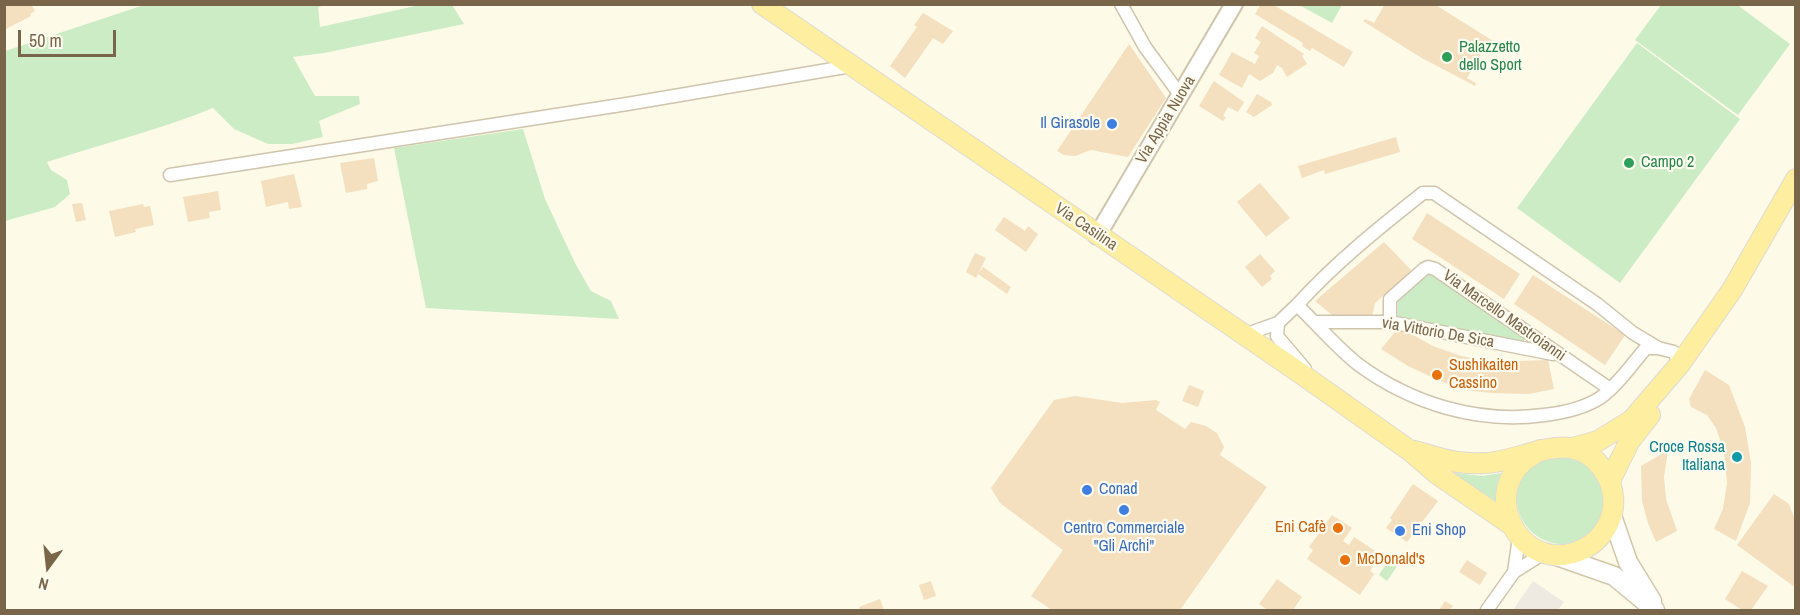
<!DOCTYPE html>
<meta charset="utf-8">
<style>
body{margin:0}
#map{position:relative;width:1800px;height:615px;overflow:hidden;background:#fdfae8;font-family:"Archivo Narrow",sans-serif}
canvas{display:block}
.frame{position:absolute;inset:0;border:6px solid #79654a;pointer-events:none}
.north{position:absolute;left:18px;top:537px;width:60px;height:60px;-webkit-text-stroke:4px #fffcef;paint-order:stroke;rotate:195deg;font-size:16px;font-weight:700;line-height:24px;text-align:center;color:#79654a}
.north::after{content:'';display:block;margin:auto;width:21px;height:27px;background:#79654a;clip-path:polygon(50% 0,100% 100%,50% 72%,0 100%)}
.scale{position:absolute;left:18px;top:30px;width:98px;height:27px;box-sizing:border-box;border:3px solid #79654a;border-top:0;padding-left:8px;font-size:18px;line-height:21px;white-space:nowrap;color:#79654a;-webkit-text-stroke:4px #fffcef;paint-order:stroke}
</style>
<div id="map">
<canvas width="1800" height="615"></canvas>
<div class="frame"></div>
<div class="north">N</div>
<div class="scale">50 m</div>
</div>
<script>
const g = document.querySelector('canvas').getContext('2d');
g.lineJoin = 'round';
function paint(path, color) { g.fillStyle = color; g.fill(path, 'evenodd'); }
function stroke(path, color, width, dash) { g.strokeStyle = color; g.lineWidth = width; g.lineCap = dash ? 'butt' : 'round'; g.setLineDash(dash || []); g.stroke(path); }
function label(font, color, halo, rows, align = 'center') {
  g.font = font + ' "Archivo Narrow",sans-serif'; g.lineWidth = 4.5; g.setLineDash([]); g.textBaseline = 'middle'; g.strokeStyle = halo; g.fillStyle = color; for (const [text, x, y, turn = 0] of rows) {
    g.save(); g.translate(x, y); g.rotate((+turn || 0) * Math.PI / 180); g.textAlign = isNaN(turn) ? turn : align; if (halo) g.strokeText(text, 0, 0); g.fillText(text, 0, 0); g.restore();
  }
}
paint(new Path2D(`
 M1533,581l31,21 -6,8h-45z`), '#eeeae1');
paint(new Path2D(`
 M147,4l180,1 -9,2 2,20 100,-22h32l12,19 -140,29 -31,4 22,39h44l1,8 -41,17 4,16 -31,7h-24l-34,-15 -21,-21c-54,22 -111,36 -166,54l4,8 16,10 3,14 -15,13 -50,14v-170z
 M1302,4h40v1l-10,18 -31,-17z
 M1736,4l54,40 -52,71 -103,-75 26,-35z
 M1637,43l103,76 -120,164 -103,-75z
 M523,129l22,70 31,66 15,26 20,10 8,18 -193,-11 -32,-160z
 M1428,273h5l90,60 2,6 -3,5 -119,-23 -5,-5v-15z
 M1574,454l34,32 -3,33c-7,6 -15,18 -23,22 -7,4 -16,4 -23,3 -35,-4 -54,-42 -34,-72 4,-5 10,-12 17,-15 9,-4 23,-2 32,-3z
 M1449,472l33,4 19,-3 -4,11v21z
 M1393,554l5,5 -2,9 -9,13 -8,-6z`), '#ccecc5');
paint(new Path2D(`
 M5,4h26l4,7 -5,3 1,2 -25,13z
 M1261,4h11l81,48 -9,15 -32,-19 -2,3 -8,-5 1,-3 -48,-29z
 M1385,4h49l64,40 -1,3 -9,-5 -21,36 9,5 -1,3 -55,-29 -57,-36 2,-2 9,4z
 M923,13l30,18 -10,13 -10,-6 -28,40 -15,-12 27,-39 -3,-2z
 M1262,26l42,28 -2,2 5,8 -20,13 -5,-9 -5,-3 -4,8 -13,8 -11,-7 -7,14 -23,-13 13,-23 23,12 4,-8 -5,-3 7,-11 -6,-4z
 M1129,44l37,54 -38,59 -37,-7 -16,6 -11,-1 -7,-4z
 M1214,81l30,21 -6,10 -10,-5 -5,9 3,1 -3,4 -24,-15z
 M1257,94l14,8 1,3 -18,12 -8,-5z
 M1396,137l4,15 -75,22 -1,-4 -22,8 -4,-12z
 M374,158l4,23 -11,3v5l-21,4 -6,-30z
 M294,174l8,33 -13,2 -1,-7 -22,5 -5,-26z
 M1260,183l30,35 -24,19 -29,-35z
 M218,191l3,19 -12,2 1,6 -22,4 -5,-25z
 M82,203l4,17 -10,2 -4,-18z
 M143,204l1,3 6,-1 4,19 -19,4 1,3 -21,5 -6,-26z
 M1427,213l93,61 -16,25 -92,-60z
 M1004,217l21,14 3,-5 10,8 -12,18 -31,-22z
 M1384,242l28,29 -37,32 -3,14 -36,1 -21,-17z
 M975,253l11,5 -10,20 -10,-6z
 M1260,254l15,17 -5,5 2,3 -10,8 -17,-20z
 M983,267l28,20 -4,7 -29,-20z
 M1533,275l92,60 -20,30 -91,-61z
 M1399,327l34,19 28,10 30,6 57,-2 6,29 -26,5 -36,-1 -19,-2 -33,-10 -32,-15 -27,-17z
 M1705,370l24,15 16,42 6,36 -1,40 -14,38 -22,-12 9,-20 4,-26 -3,-31 -8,-24 -9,-13 -16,-8 -2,-8z
 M1189,385l15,6 -6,16 -16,-6z
 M1075,396l47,7 34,-3 4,2 -4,8 29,19 6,-7 15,4 11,7 7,14 -4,8 47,32 -87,123h-128l-21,-14 32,-46 -63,-47 -9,-15 63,-88z
 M1668,450l-4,27 2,22 11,32 -21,11 -8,-19 -6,-22 -1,-35z
 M1413,484l25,17 -31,41 -21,-14 6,-8 -2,-2z
 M1774,494l15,10 7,19v65l-59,-43z
 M1332,515l20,13 -9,13 6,4 5,-8 32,21 -6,7 -4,-3 -6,9 4,3 -14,21 -53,-36 6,-9 -4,-3z
 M1467,560l20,13 -7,12 -21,-13z
 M1742,571l26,15 -17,24h-9l-17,-11z
 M1277,579l25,18 -9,13h-25l-9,-6z
 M931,581l5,15 -12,4 -5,-15z
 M880,599l4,11h-24l-1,-3z
 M1445,601l8,5 -3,4h-11z`), '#f4dfbe');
const minor = new Path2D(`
 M1121,4l24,43 36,49
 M170,175l457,-71 224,-38
 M1297,305c38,-42 83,-78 126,-112h11l163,111 36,29 25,15
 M1315,322h75l163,32
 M1390,322v-23l34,-30 4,-2 7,2 175,120
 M1278,323l-1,13 28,33
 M1244,335l34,-12 19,-18c20,19 40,43 62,60 53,39 120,59 185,50 18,-2 40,-7 56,-17 18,-13 32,-34 46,-50h12l16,4 6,12
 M1514,572l5,-35
 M1487,610l27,-38 30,-19`);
const tertiary = new Path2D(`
 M1097,236l137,-232`);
const secondary = new Path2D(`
 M1612,516l16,46 24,39
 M1554,555l60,21 41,34`);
const primary = new Path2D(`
 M762,4l538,369 109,77 28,24 73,50
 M1572,448l26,-7 34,-21 48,-56 52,-74 64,-111
 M1415,451c27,8 43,14 71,12 42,-2 89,-40 120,11 8,14 10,33 3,48 -7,16 -19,26 -36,31 -46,14 -83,-40 -60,-79 6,-11 16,-17 27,-24
 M1610,481l19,-39 21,-27`);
stroke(minor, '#d0c4ac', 15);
stroke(tertiary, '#d0c4ac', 20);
stroke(secondary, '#d3c6aa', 21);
stroke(primary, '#dfdad4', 22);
stroke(minor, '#fff', 12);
stroke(tertiary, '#fff', 16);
stroke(secondary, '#fff', 18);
stroke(primary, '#fdef9f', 20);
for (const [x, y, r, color] of [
 [1447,57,6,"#2e9e5b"],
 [1112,124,6,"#3f7fe0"],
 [1629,163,6,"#2e9e5b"],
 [1437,375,6,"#e8710a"],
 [1737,457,6,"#0f9aa8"],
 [1087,490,6,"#3f7fe0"],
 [1124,510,6,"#3f7fe0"],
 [1338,528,6,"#e8710a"],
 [1400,531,6,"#3f7fe0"],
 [1345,560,6,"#e8710a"]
]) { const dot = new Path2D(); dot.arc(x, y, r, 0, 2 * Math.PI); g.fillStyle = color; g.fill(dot); stroke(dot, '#fffcef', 2); }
label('16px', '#27864d', '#fffcef', [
 ["Palazzetto",1459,48],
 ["dello Sport",1459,66],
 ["Campo 2",1641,163]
], 'left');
label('16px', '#79654a', '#fffcef', [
 ["Via Appia Nuova",1166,120,-59],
 ["Via Casilina",1086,227,34],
 ["Via Marcello Mastroianni",1504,316,35],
 ["via Vittorio De Sica",1438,333,10]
]);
label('16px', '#366cbe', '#fffcef', [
 ["Il Girasole",1100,124,"right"],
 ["Conad",1099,490],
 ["Centro Commerciale",1124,529,"center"],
 ["\"Gli Archi\"",1124,547,"center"],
 ["Eni Shop",1412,531]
], 'left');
label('16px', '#c56008', '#fffcef', [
 ["Sushikaiten",1449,366],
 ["Cassino",1449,384],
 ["Eni Cafè",1326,528,"right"],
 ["McDonald's",1357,560]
], 'left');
label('16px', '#0d838f', '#fffcef', [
 ["Croce Rossa",1725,448],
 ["Italiana",1725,466]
], 'right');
</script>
